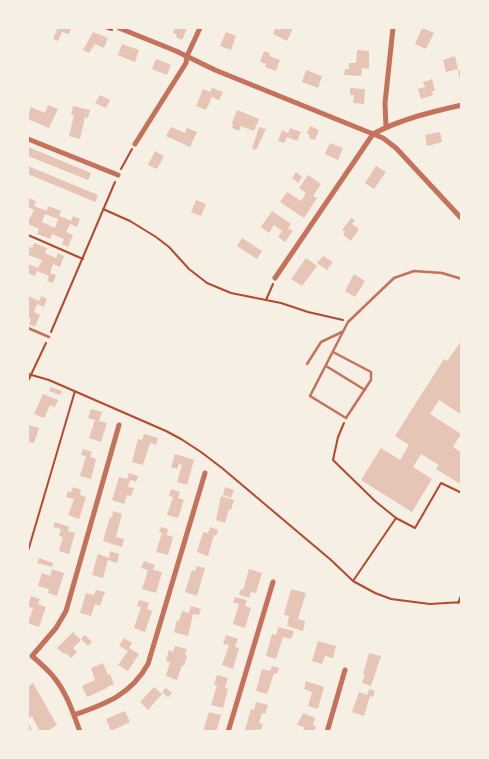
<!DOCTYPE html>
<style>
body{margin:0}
#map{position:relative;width:489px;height:759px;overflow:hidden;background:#f6efe4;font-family:"Open Sans",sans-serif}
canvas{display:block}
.frame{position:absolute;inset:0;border:29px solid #f6efe4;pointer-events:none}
</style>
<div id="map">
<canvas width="489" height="759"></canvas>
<div class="frame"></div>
</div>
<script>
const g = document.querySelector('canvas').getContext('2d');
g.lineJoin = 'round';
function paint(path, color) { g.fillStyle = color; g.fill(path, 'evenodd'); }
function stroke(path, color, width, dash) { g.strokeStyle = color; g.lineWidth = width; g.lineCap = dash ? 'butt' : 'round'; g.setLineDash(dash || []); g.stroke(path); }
paint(new Path2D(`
 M56,28h15l-2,6 -7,-2 -4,9 -5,-2 4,-9 -2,-1z
 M175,28h12l-5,12 -6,-3 1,-2 -4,-2z
 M275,28l4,2 1,-2h13l-6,13 -14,-7z
 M422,28l12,5 -8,16 -11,-5z
 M93,32l15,6 -4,10 -9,-4 -6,9 -6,-3z
 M226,32l10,4 -5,14 -11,-4z
 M122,44l17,6 -4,12 -17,-7z
 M357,50l12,1v18l-7,-1 -1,8 -17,-1 1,-6h4v-6h7z
 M264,51l6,2 -1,3 11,4 -4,11 -11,-4 1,-3 -6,-2z
 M455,56l3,13 -12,3 -3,-12z
 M156,59l15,6 -4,10 -15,-6z
 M306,70l16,6 -4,12 -16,-6z
 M462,70v14h-1l-3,-13z
 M432,79l3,12h-3l1,4 -12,4 -3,-10 7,-2 -2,-5z
 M212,88l11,4 -4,8 -7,-3 -6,13 -10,-4 7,-17 7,3z
 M350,88l15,1 -1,15 -11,-1 1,-8h-4z
 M100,95l10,5 -4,8 -11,-5z
 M48,105l10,4 -9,19 -21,-9v-4l3,-8 14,6z
 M73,106l17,4 -2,8 -3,-1 -5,22 -11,-3 5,-21h-3z
 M237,110l22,9 -5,12 -13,-5 -2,5 -7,-3 1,-4 -1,-1z
 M310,126l9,4 -4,10 -6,-2 1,-3 -3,-1z
 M171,127l14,6 2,-5 10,4 -7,15 -24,-11z
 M259,127l7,2 -10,21 -4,-2z
 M290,128l11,4 -4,9 -10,-4 -3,6 -6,-2 4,-11 6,3z
 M440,132l2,10 -15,4 -2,-11z
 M330,143l13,5 -5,12 -13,-6z
 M28,147l63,26 -3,7 -60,-24z
 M155,151l9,5 -7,13 -9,-4z
 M28,166l70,29 -3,7 -67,-28z
 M376,166l10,6 -12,17 -9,-6z
 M296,172l6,5 -4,6 -6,-5z
 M308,175l13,9 -8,12 4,2 -13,20 -24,-16 7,-10 14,9 5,-8 -7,-5z
 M28,198l8,3 -2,5 13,5 1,-5 13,5 -2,5 6,2 6,3 2,-5 7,3 -3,8 -7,-3 -4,8 7,3 -5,12 -6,-3 2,-5 -12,-5 -2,5 -13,-5 2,-5 -11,-5v-7l2,1 4,-8 -6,-3zM45,214l13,5 -3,9 -13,-6z
 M196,200l10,4 -5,12 -10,-4z
 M272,211l19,13 -3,4 5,3 -8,11 -7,-5 4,-6 -8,-6 -5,8 -8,-6z
 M351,218l4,2 -3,4 7,5 -8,12 -8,-6 2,-3 -3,-2z
 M242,238l20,13 -5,8 -20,-13z
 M34,243l13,5 -2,5 11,5 2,-5 6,3 -4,11 -7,-3 -3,9 6,2 -3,8 -6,-2 2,-5 -12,-5 -2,5 -7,-3v-9l10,4 4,-8 -13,-5 -1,3v-12l4,2z
 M323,256l10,6 -6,8 -10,-7z
 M306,258l11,8 -15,20 -11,-7z
 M354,274l11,7 -10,16 -10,-6z
 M28,296l11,5 2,-5 6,3 -3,8 -7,-3 -3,8 6,3 -5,12 -6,-3 2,-5 -3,-2z
 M462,340v75l-23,-15 -9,14 31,20 -8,13 9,6v32l-26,-16 3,-4 -18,-11 -8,13 19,12 -20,33 -51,-32 20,-32 19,12 9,-15 -14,-9 49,-77 3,2z
 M51,387l11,4 -2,4 -11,-4z
 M43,394l15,6 -3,7 -5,-2 -6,13 -10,-4z
 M91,409l11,3 -3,9 8,2 -6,19 -12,-4 6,-18 -7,-2z
 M28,425l11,3 -5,15 -4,-1 -2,5z
 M144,434l14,4 -2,7 -6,-2 -7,22 -11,-3 6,-23 4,1z
 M83,449l9,3 -2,5 6,2 -5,20 -11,-3 6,-20 -5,-1z
 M175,454l19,6 -7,25 -10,-3 5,-17 -3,-1 -2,5 -6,-2z
 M129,473l9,3 -2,6 -6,-2 -2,7 6,1 -3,8 -4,-1 -3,9 -12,-4 7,-23 8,2z
 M73,487l8,3 -1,5 6,2 -7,22 -11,-4 6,-16 -8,-2 2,-6 3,1z
 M225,487l9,3 -3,8 -8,-3z
 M171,489l9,3 -2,6 6,2 -6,18 -11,-3 6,-18 -4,-1z
 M221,496l13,4 -3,10 -2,-1 -4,14 -9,-3z
 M113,511l9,3 -6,23 8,2 -2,8 -19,-6 7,-24 2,1z
 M55,522l14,5 -1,4 7,2 -6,21 -10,-3 4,-14 -4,-1 2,-7 -8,-2z
 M161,527l7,2 -1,6 6,2 -5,18 -12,-3 6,-19 -3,-1z
 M210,527l8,3 -2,6 -2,-1 -6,21 -11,-4 6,-20 5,1z
 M110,551l9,3 -2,9 -9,-3 -5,18 -11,-3 6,-21 11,4z
 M39,558l14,5 -1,4 -15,-4z
 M144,561l11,4 -2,5 9,2 -6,21 -14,-4 6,-19 -7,-2z
 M197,566l8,2 -8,28 -12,-4 7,-22 3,1z
 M52,569l12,4 -7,23 -9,-3 1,-4 -11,-3 4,-13 8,3z
 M249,569l13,4 -6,20 -5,-1 -2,6 -10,-3 2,-6 2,1z
 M291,589l15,4 -8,26 7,2 -2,10 -16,-5 2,-10 -5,-1z
 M96,590l9,2 -5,14 -5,-2 -4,12 -11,-3 6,-20 8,2z
 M31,596l9,3 -2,5 8,3 -7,20 -11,-4 5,-15 -5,-1z
 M235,597l12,3 -2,6 6,2 -6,20 -12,-4 6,-20 -6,-2z
 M139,600l10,3 -2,6 5,2 -7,21 -11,-4 7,-21 -4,-1z
 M191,606l10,3 -2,6 -6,-1 -5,22 -14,-4 3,-12 2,1 3,-10 7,2z
 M278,627l16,4 -3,8 -8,-2 -7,22 -10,-3 6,-22 4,1z
 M73,632l8,8 -8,8 4,4 -6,6 -5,-5 -2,1 -7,-6z
 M85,635l7,7 -4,4 -7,-7z
 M226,635l12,4 -3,8 4,1 -6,21 -11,-4 7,-20 -6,-1z
 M124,638l8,5 -3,5 10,6 -11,17 -10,-6 10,-14 -9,-5z
 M318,641l18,5 -3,12 -8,-2 -3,8 -10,-3z
 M175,646l12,3 -2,6 2,1 -3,10 -2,-1 -5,15 -11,-4 4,-14 -4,-1 3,-11 4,2z
 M369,653l12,3 -10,30 -9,-3 3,-8 -2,-1z
 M103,663l5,12 2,-1 4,10 -7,3v1l-20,9 -5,-11 13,-6 -4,-12z
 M272,666l7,2 -2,6 -3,-1 -7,21 -11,-3 6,-22 8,2z
 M217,675l11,3 -3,10 3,1 -5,19 -12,-3 6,-20h-3z
 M306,681l18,6 -6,22 -10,-3 4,-14 -8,-3z
 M33,683l24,42 -11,7h-6l-8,-16 -4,3v-32z
 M154,687l8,7 -14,16 -8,-8z
 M166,688l6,5 -4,4 -6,-5z
 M369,689l6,2 -2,6 -3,-1 -6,20 -12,-4 7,-20 8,3z
 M256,702l12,3 -3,9 -3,-1 -3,10 4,1 -2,6 -4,-1 -1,3 -11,-2 6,-21 3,1z
 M125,711l5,11 -19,9 -5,-12z
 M209,712l12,3 -5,17h-13z
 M303,713l12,5 -2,7 3,1 -2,6h-11l1,-5 -7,-2z
 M28,722l5,10h-5z`), '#e6c5b7');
stroke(new Path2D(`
 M105,28l7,2
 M121,169l11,-20
 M103,209l27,12 26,16 13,10 20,22 18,14 24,10 50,10 27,9 35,8
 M28,235l55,24
 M266,300l7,-16
 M51,332l64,-150
 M28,374l21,6 117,51 15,8 20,13 21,16 109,92 22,21 22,12 16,6 39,5 32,-2
 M28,381l18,-38
 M344,423l-6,14 -5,23 42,41 21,17 -43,63
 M396,518l19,10 26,-45 21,10
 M28,551l47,-160
 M458,603l4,-9`), '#b5482f', 2);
stroke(new Path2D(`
 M28,328l21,9
 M333,352l38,20v8l-25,38 -36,-22 38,-74 46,-44 20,-7 28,2 20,6
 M307,364l14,-22 21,-10
 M326,366l39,24`), '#c5725c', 2.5);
stroke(new Path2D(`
 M119,28l57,23 39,19 168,68 13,10 66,71
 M386,127l-1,-24 8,-75
 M28,139l90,36
 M135,144l51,-81 1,-7 13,-28
 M275,278l98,-144c28,-15 58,-22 89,-29
 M74,715c31,-11 57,-20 74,-51l57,-191
 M80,732c-7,-20 -14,-41 -28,-57 -6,-7 -13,-13 -20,-19l24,-28 10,-17 53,-186
 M228,732l45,-150
 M327,732l18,-62`), '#c5725c', 5);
</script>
